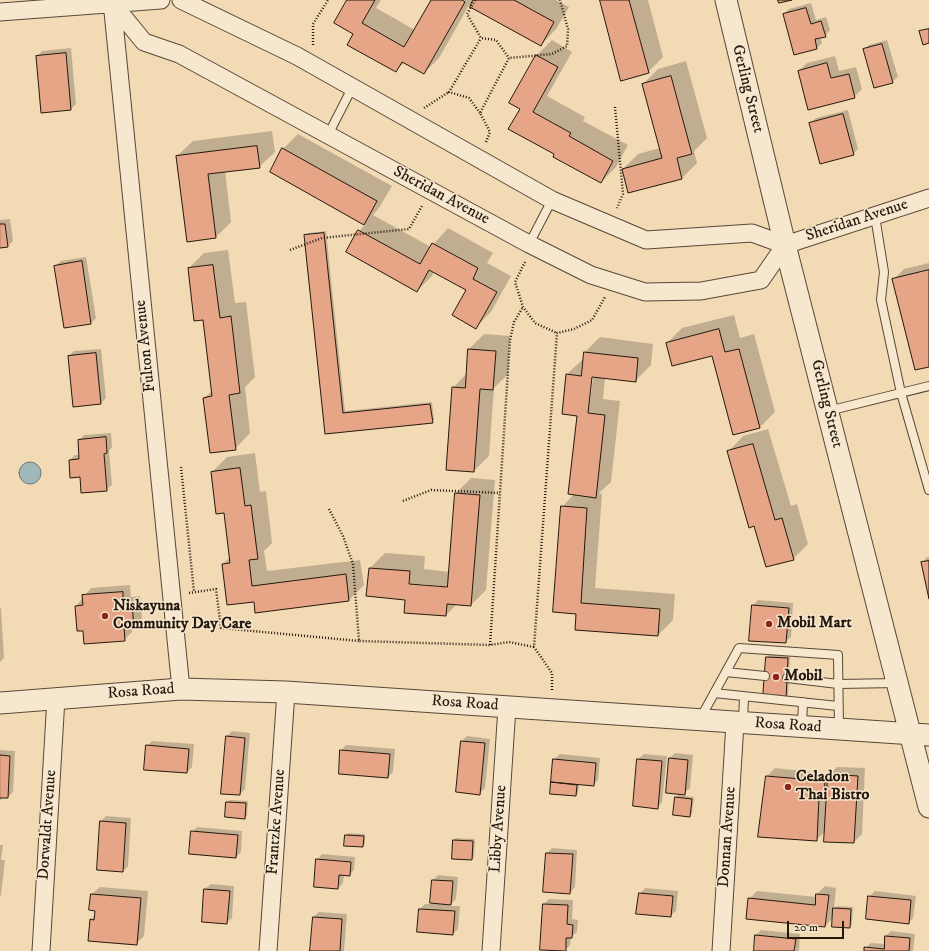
<!DOCTYPE html>
<style>
body{margin:0}
#map{position:relative;width:929px;height:951px;overflow:hidden;background:#f2dab5;font-family:"IM FELL DW Pica",serif}
canvas{display:block}
.scale{position:absolute;left:787px;top:921px;width:57px;height:18px;box-sizing:border-box;border:2px solid #24180d;border-top:0;padding-left:5px;font-size:12px;line-height:14px;white-space:nowrap;color:#24180d;-webkit-text-stroke:3px #f7e7cf;paint-order:stroke}
</style>
<div id="map">
<canvas width="929" height="951"></canvas>
<div class="scale">20 m</div>
</div>
<script>
const g = document.querySelector('canvas').getContext('2d');
g.lineJoin = 'round';
function paint(path, color) { g.fillStyle = color; g.fill(path, 'evenodd'); }
function stroke(path, color, width, dash) { g.strokeStyle = color; g.lineWidth = width; g.lineCap = dash ? 'butt' : 'round'; g.setLineDash(dash || []); g.stroke(path); }
function label(font, color, halo, rows, align = 'center') {
  g.font = font + ' "IM FELL DW Pica",serif'; g.lineWidth = 3; g.setLineDash([]); g.textBaseline = 'middle'; g.strokeStyle = halo; g.fillStyle = color; for (const [text, x, y, turn = 0] of rows) {
    g.save(); g.translate(x, y); g.rotate((+turn || 0) * Math.PI / 180); g.textAlign = isNaN(turn) ? turn : align; if (halo) g.strokeText(text, 0, 0); g.fillText(text, 0, 0); g.restore();
  }
}
const water = new Path2D(`
 M19 473a11 11 0 1 1 22 0a11 11 0 1 1-22 0Z`);
paint(water, '#a0b8b9');
stroke(water, '#6e7874', 1);
paint(new Path2D(`
 M348,0h33l-5,8 39,22 18,-30h39l-33,58 -15,15 -19,-11 -10,9 -40,-37z
 M474,0h82l13,7 -13,22 -15,16z
 M601,0h47l15,57 -15,15z
 M811,3l5,17 10,-3 4,13 -5,6 -5,1 2,6 -5,5 -22,6 -11,-40 5,-5z
 M552,40l20,12 -25,44 38,21 -2,4 45,24 -12,22 -15,15 -45,-28 -35,-46 15,-52z
 M887,40l11,37 -6,5 -28,-32 5,-5z
 M71,48l5,56 -5,5 -29,3 -5,-56 5,-5z
 M835,56l4,15 17,-4 6,22 -8,8 -55,-26 8,-8z
 M686,61l21,77 -13,13 3,12 -15,15 -59,-9 15,-15 22,-6 -17,-64 15,-15z
 M848,110l10,39 -5,5 -43,-31 6,-5z
 M272,131l3,21 -16,15 -34,4 6,51 -15,15 -39,-81 16,-15z
 M298,134l94,52 -13,22 -6,7 58,32 17,-19 45,25 -6,10 24,13 -20,36 -15,15 -8,-37 -34,-19 -2,5 -15,15 -58,-60 7,-7 -95,-53 12,-22z
 M10,219l3,22 -5,5 -8,1v-27z
 M326,231l19,180 87,-9 2,18 -2,2 -106,11 -20,-198 2,-2z
 M228,250l7,53 11,-1 9,75 -10,10 5,46 -15,16 -31,-51 9,-8 -9,-72 -15,-50 15,-15z
 M86,257l10,61 -5,5 -26,4 -10,-61 6,-5z
 M929,263v103l-36,-86 11,-11z
 M734,315l6,23 14,-4 21,78 -15,15 -47,-72 -46,-12 15,-15z
 M484,334l26,2 -2,38 -14,14 -5,68 -15,15 -21,-83 14,-15 2,-24z
 M600,337l53,7 -2,21 -16,16 -30,-4 -2,22 17,2 -9,81 -12,11 3,1 -7,94 80,6 -2,26 -15,15 -81,-22 -15,-106 12,-13 4,-79 -15,-2 4,-39 16,-15h1l1,-7zM592,372h2l-4,28h-2z
 M101,349l5,49 -5,5 -32,-47 5,-5z
 M768,429l23,77 6,-2 11,40 -15,15 -38,-34 -27,-73 15,-16z
 M111,433l1,14 -3,4 3,34 -6,5 -36,-30 5,-5h5l-1,-15 5,-5z
 M255,453l5,39 6,-1 6,52 -8,8 3,20 93,-11 4,25 -15,15 -94,1 -32,-37 7,-7 -6,-46 -12,-39 15,-15z
 M471,478l24,2 -9,110 -15,15 -14,-1 -11,11 -40,-16 -39,-4 3,-27 15,-15 40,3 -1,13 26,3 6,-79zM419,584l33,3v2l-33,-3z
 M927,557h2v37l-7,-31z
 M130,585l1,12 9,-1 2,22 -8,8h-2v6l-8,8 -40,-10 -8,-24 15,-18z
 M758,600l35,3 -2,34 -6,5 -32,-37z
 M0,608h1l3,50 -4,4z
 M769,655l21,1 -2,40 -2,2 -22,-1 3,-40z
 M232,731l18,2 -5,56 -5,5 -18,-1 5,-57z
 M467,736l23,3 -5,49 -6,6 -17,-53z
 M152,741l42,3 -2,23 -5,5 -40,-26z
 M346,745l49,4 -2,23 -5,5 -47,-26z
 M0,750l15,1 -2,41 -5,5h-5l-3,4z
 M675,753l18,2 -3,33 -6,5 -14,-35z
 M560,754l40,4 -2,22 -5,5 -14,-1 -1,9 -2,2 -25,-2 3,-34z
 M644,754l23,2 -5,46 -5,6 -23,-3 4,-46z
 M837,767l28,1 -3,66 -8,8 -28,-11 -10,9 -49,-64 8,-8 55,6z
 M678,795l16,2 -2,16 -2,3 -14,-18z
 M230,800l18,1 -1,15 -3,2 -17,-16z
 M106,816l25,2 -3,48 -5,5 -22,-50z
 M197,827l45,4 -1,21 -5,5 -44,-25z
 M348,833l17,1v10l-3,2 -16,-11z
 M456,838l19,1 -1,18 -2,2 -18,-19z
 M0,845h3l-2,15h4l-4,35 -1,1z
 M552,848l25,2 -2,37 -5,6 -23,-40z
 M322,854l33,3 -1,13 -5,5h-5l-1,8 -5,5 -21,-28z
 M438,875l20,2 -2,22 -7,7h11l-2,23 -5,5 -33,-25 5,-5h6l2,-24z
 M211,884l23,2 -2,32 -6,5 -23,-2 2,-32z
 M825,886l11,2 -2,21 3,-3 16,1 -1,17 -2,3 -16,-10 -9,9 -78,-8 2,-19 8,-8 60,6v-3z
 M100,887l48,4 -4,45 -8,8 -45,-24 5,-5v-5l-4,-16z
 M645,888l33,3 -2,20 -6,5 -30,-22z
 M875,891l41,5 -3,22 -5,5 -39,-26z
 M549,899l24,1 -1,19 6,1 -1,12 -6,5 -1,8 -5,5 -21,-46z
 M319,912l28,2 -3,37h-33l2,-34z
 M761,930l39,4 -1,17h-44l1,-16z
 M891,931l24,3 -2,17h-48v-3l6,-5 14,1 1,-8z`), '#0003');
const building = new Path2D(`
 M347,0h28l-13,23 42,24 27,-47h31l3,2 -41,72 -22,-12 -6,10 -49,-27 6,-11 -19,-11z
 M473,0h41l40,22 -13,24 -71,-39z
 M600,0h29l20,73 -28,8z
 M778,0h14l-13,3z
 M806,8l5,16 10,-3 5,16 -11,2 2,10 -23,6 -11,-41z
 M929,29v14l-6,2 -4,-14z
 M882,44l11,39 -19,5 -11,-39z
 M66,53l5,57 -30,3 -5,-57z
 M536,55l22,12 -25,45 38,21 -2,3 44,25 -12,22 -48,-26 1,-3 -46,-25 12,-20 -11,-6z
 M827,63l4,15 18,-4 6,24 -47,12 -10,-39z
 M671,76l21,78 -15,4 5,21 -54,14 -6,-24 40,-11 -20,-74z
 M843,114l11,41 -34,9 -11,-41z
 M257,146l3,22 -52,6 8,64 -29,4 -11,-86z
 M282,148l95,53 -13,24 -94,-53z
 M0,224h5l3,23 -8,1z
 M358,230l62,34 12,-21 46,25 -5,11 24,13 -21,37 -24,-14 14,-25 -37,-20 -12,22 -71,-40z
 M324,233l19,180 87,-9 3,19 -108,11 -21,-199z
 M82,261l9,63 -27,4 -10,-62z
 M213,265l7,53 11,-2 9,77 -11,2 7,55 -26,3 -7,-55 9,-2 -9,-76 -9,1 -6,-53z
 M929,270v97l-14,3 -23,-91z
 M719,329l6,23 14,-3 21,79 -27,7 -21,-79 -40,10 -6,-23z
 M468,349l28,2 -3,39 -13,-1 -6,83 -28,-2 6,-83 13,1z
 M584,352l54,6 -2,24 -44,-5 -4,36 17,2 -9,83 -28,-4 9,-78 -15,-2 4,-40 15,2z
 M96,353l5,51 -28,3 -5,-51z
 M106,437l1,16 -3,1 3,37 -26,2 -1,-16 -10,1 -1,-18 10,-1 -1,-19z
 M753,444l22,76 7,-2 12,42 -28,7 -12,-41 -5,2 -22,-77z
 M240,468l5,38 6,-1 7,54 -9,1 3,26 94,-12 3,27 -94,12 -1,-11 -27,3 -5,-41 8,-1 -6,-50 -8,1 -5,-42z
 M455,493l25,2 -9,111 -24,-2 -1,12 -42,-3 1,-13 -39,-4 3,-28 41,3 -1,13 38,3z
 M561,506l26,2 -6,95 79,6 -2,27 -83,-6 1,-16 -23,-2z
 M929,561v38l-8,-37z
 M123,592v12h9l2,23h-10l1,14 -41,3 -1,-13h-6l-2,-25 8,-1 -1,-10z
 M752,605l37,3 -3,35 -37,-2z
 M766,657l22,1 -2,41 -23,-1z
 M226,736l19,2 -5,57 -19,-1z
 M461,741l24,2 -5,52 -24,-3z
 M146,745l43,4 -2,24 -43,-3z
 M340,750l50,4 -2,24 -49,-4z
 M0,755l10,1 -2,42h-8z
 M669,758l19,2 -3,35 -19,-2z
 M553,759l43,4 -2,23 -43,-4z
 M637,759l25,2 -4,48 -25,-3z
 M828,774l30,2 -4,67 -30,-1z
 M766,776l59,5 -1,17h-5l-2,43 -59,-4z
 M551,782l26,3 -1,11 -26,-2z
 M675,797l17,2 -2,18 -17,-2z
 M226,802l20,1 -1,16 -20,-2z
 M100,821l26,2 -3,49 -26,-2z
 M191,831l47,4 -2,23 -47,-4z
 M345,835l19,1 -1,11 -19,-1z
 M453,840l20,1 -1,19 -20,-1z
 M546,853l27,1 -3,40 -27,-2z
 M316,859l35,3 -1,14 -11,-1 -1,14 -24,-2z
 M432,880l21,1 -2,24 -21,-2z
 M204,889l26,2 -3,33 -25,-2z
 M639,893l34,3 -2,21 -35,-3z
 M91,894l50,4 -4,47 -49,-4 2,-22 4,1 1,-9 -6,-1z
 M816,894l13,1 -4,32 -79,-8 2,-21 67,7z
 M868,896l43,4 -2,24 -43,-5z
 M543,904l25,1 -1,19 6,1 -1,13h-6v13l-26,-1z
 M833,908l18,1 -1,19 -18,-1z
 M419,909l36,2 -2,24 -36,-3z
 M313,917l29,2 -2,32h-30z
 M755,935l41,4 -2,12h-40z
 M885,936l25,2 -1,13h-45v-4l20,2z`);
paint(building, '#e5a586');
stroke(building, '#24180d', 1);
const service = new Path2D(`
 M328,135l24,-47
 M875,216l9,56 -3,28 20,93 28,97
 M529,244l23,-44
 M828,411l101,-25
 M726,672l39,4
 M787,678l51,6 59,-1
 M714,693l124,13
 M700,719l39,-71 99,7 1,73
 M743,722l1,-25
 M802,725l1,-23`);
const minor = new Path2D(`
 M181,0l116,56 255,144 94,40 106,-7 33,12 144,-47
 M112,2l69,687
 M112,3l32,39 35,12 350,190 62,31 54,17 56,-1 60,-11 24,-35
 M0,12l161,-12
 M41,951l15,-253
 M268,951l18,-259
 M491,951l16,-244
 M721,951l14,-228`);
const tertiary = new Path2D(`
 M726,0l59,245 144,562
 M0,703l181,-14 105,3 643,43`);
stroke(service, '#584837', 10);
stroke(minor, '#584837', 19);
stroke(tertiary, '#584837', 23);
stroke(new Path2D(`
 M475,0l-8,14 14,24 15,2 13,18
 M313,45v-21l15,-24
 M615,107l8,87 -6,14
 M424,108l25,-16
 M480,113l-11,-15 -20,-6 32,-54
 M486,142l4,-10 -10,-19 29,-55 43,-4 15,-8 1,-17 -8,-29
 M290,250l32,-12 87,-9 13,-23
 M525,262l-10,20 8,25 12,16 22,10
 M181,467l13,125
 M403,501l28,-11 69,3
 M329,509l14,27 10,28 6,77 131,4 19,-3 25,5
 M189,593l27,-4 5,39 138,13
 M490,645l20,-305 4,-18 9,-15
 M552,690v-17l-18,-26 23,-314 17,-4 18,-9 13,-23`), '#24180d', 2.5, [1, 2]);
stroke(service, '#f7e7cf', 8);
stroke(minor, '#f7e7cf', 17);
stroke(tertiary, '#f7e7cf', 21);
for (const [x, y, r, color] of [
 [105,616,4,"#8f2418"],
 [769,624,4,"#8f2418"],
 [776,677,4,"#8f2418"],
 [788,787,4,"#8f2418"]
]) { const dot = new Path2D(); dot.arc(x, y, r, 0, 2 * Math.PI); g.fillStyle = color; g.fill(dot); stroke(dot, '#f7e7cf', 1.5); }
label('16px', '#24180d', '#f7e7cf', [
 ["Gerling Street",747,89,76],
 ["Sheridan Avenue",441,196,28],
 ["Sheridan Avenue",857,221,-18],
 ["Fulton Avenue",146,346,-96],
 ["Gerling Street",826,404,76],
 ["Rosa Road",141,692,-4],
 ["Rosa Road",465,704,4],
 ["Rosa Road",788,726,4],
 ["Frantzke Avenue",277,822,-86],
 ["Dorwaldt Avenue",48,825,-86],
 ["Libby Avenue",499,829,-86],
 ["Donnan Avenue",728,837,-86]
]);
label('bold 16px', '#24180d', '#f7e7cf', [
 ["Niskayuna",113,607],
 ["Community Day Care",113,625],
 ["Mobil Mart",777,624],
 ["Mobil",784,677],
 ["Celadon",796,778],
 ["Thai Bistro",796,796]
], 'left');
</script>
